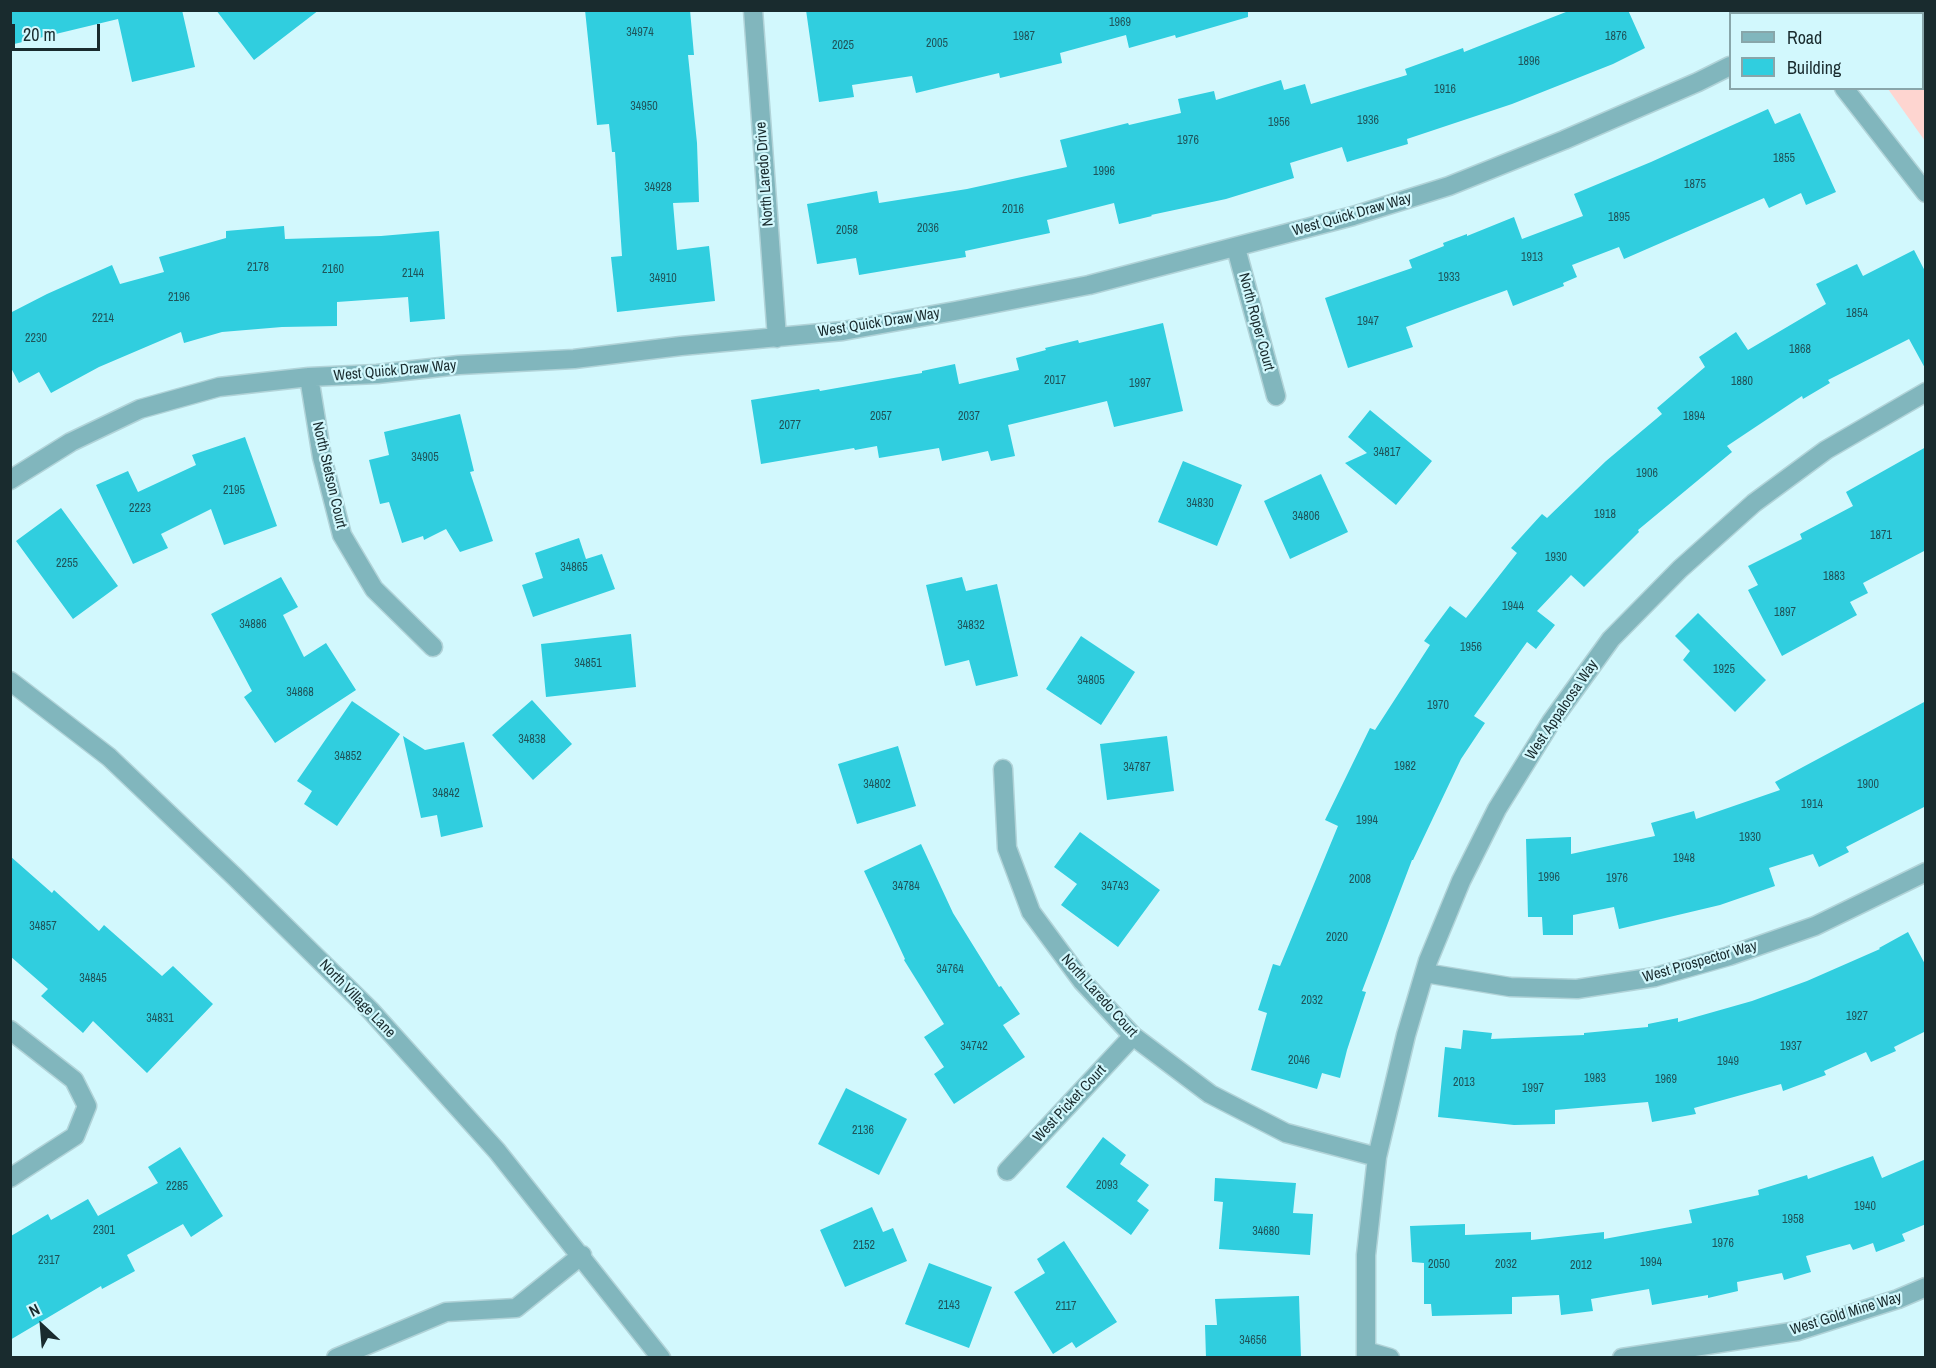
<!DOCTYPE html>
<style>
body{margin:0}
#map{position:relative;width:1936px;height:1368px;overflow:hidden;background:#d2f8fd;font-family:"Archivo Narrow",sans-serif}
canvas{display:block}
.frame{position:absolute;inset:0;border:12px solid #192b2e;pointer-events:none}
.legend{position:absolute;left:1729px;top:12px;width:195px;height:78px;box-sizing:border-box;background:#d2f8fd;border:2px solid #88a6aa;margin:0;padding:8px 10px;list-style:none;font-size:18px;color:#192b2e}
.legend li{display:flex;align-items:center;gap:12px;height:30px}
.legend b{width:30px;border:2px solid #88a6aa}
.north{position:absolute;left:12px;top:1296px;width:60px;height:60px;-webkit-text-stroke:4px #d2f8fd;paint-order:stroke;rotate:334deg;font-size:16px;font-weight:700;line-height:24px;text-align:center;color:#192b2e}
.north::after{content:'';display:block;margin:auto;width:21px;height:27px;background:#192b2e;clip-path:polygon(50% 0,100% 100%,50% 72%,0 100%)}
.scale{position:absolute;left:12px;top:24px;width:88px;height:27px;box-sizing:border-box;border:3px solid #192b2e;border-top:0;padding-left:8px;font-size:18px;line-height:21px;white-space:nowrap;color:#192b2e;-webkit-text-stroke:4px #d2f8fd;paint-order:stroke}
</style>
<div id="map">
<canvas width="1936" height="1368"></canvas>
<div class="frame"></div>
<ul class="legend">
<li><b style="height:8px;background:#81b6bd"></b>Road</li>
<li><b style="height:16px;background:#30cedf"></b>Building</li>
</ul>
<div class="north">N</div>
<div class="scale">20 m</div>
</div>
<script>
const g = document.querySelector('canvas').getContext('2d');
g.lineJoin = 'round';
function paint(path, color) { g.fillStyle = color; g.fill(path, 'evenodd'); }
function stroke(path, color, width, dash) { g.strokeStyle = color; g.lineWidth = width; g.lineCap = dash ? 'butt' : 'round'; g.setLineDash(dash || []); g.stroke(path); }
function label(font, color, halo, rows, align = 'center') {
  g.font = font + ' "Archivo Narrow",sans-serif'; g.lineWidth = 4.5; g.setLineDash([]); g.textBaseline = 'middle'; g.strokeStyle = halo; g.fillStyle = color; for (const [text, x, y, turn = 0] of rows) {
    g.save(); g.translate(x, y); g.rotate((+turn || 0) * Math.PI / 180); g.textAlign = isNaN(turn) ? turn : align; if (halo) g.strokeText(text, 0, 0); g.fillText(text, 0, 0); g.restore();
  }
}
paint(new Path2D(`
 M1900,11h25v130l-37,-52 34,-1v-74l-27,-1z`), '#fed5d0');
paint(new Path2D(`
 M10,10h172l13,57 -63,15 -14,-63 -108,26z
 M216,10h103l-65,50z
 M585,10h105l4,45h-6l9,88 2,59 -26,1 4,47 32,-4 6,55 -98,11 -6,-55 11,-1 -7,-104h-3l-3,-28 -12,1z
 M806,10h442v7l-72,21 -1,-3 -46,13 -3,-13 -66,18 2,10 -62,15 -1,-5 -83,20 -4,-17 -60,9 2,12 -35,5z
 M1571,10h57l17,38 -32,16 -101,40 -105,35 1,5 -61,18 -5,-15 -52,16 4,15 -68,21 -75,16 1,1 -33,8 -5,-21 -67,17 3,13 -85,18 1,6 -107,18 -3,-17 -39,6 -10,-60 70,-13 2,12 88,-14 100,-22 -7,-27 68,-17 1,2 52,-12 -3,-14 36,-8 2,9 65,-20 3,10 21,-6 6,20 96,-29 -2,-6 58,-21 1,4z
 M1768,109l7,15 25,-11 36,79 -30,13 -5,-12 -32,15 -5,-10 -140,61 -5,-12 -47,18 5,12 -14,6 1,3 -51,20 -6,-16 -101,37 7,20 -65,21 -23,-70 87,-30 -3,-8 35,-14 -1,-3 24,-9v2l47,-19 8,22 61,-23 -9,-22 77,-32z
 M284,226l1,13 96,-3 58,-5 6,88 -35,3 -2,-25 -71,5v24l-55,1 -60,5 -38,11 -3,-11 -82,35 -48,26 -12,-21 -20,11 -9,-17v-53l37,-19 65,-29 8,19 44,-12 -5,-15 67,-19v-7z
 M1914,250l12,23v97l-17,-31 -81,41 2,3 -27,16 -1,-3 -75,50 5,6 -94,78 1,2 -55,55 -13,-12 -34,36 18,14 -19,24 -9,-7 -53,74 11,7 -24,36 -48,101h-1l-50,131 4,1 -19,58 -7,28 -18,-5 -5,16 -66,-19 16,-57 -9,-3 15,-46 7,2 58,-140 -13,-6 45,-92 5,2 55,-85 -6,-4 26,-35 16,12 51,-65 -6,-5 31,-34 5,4 59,-57 56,-47 -5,-6 48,-41 -6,-10 37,-25 12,18 78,-46 -10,-20 41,-20 6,12z
 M1163,323l20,88 -69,16 -7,-26 -99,24 7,31 -24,5 -3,-10 -46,10 -3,-13 -60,10 -2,-12 -22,4 -1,-2 -93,16 -10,-64 68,-11 1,2 102,-18v-2l33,-7 4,20 60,-14 -3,-12 30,-8 -1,-2 33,-8 1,3z
 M1370,410l62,51 -36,44 -51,-42 22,-10 -19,-16z
 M460,414l14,57 -4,1 23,69 -33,11 -14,-23 -22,11 -1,-4 -21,7 -13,-41 -9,2 -11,-44 20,-5 -5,-23z
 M245,437l32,89 -53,19 -13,-36 -50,25 7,14 -35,16 -37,-79 32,-14 10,21 58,-27 -4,-10z
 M1926,447v103l-63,33 5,10 -18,9 7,13 -75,41 -34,-66 10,-5 -10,-19 54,-27 -2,-5 53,-28 -7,-14z
 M1183,461l59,24 -25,61 -59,-24z
 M1321,474l27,58 -58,27 -26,-58z
 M61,508l57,78 -45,33 -57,-78z
 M579,538l7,21 16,-5 13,35 -82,28 -11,-32 21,-7 -8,-25z
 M281,577l17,30 -15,8 21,42 22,-14 30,47 -81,53 -31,-46 8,-6 -41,-77z
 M962,577l4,14 31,-7 21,92 -42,10 -7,-26 -24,6 -19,-81z
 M1698,613l68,67 -31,32 -52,-52 7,-9 -15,-15z
 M631,634l5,53 -90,10 -5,-53z
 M1081,636l54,36 -34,53 -55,-36z
 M532,700l40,44 -39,36 -41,-45z
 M352,701l48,33 -63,92 -33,-22 8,-13 -15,-10z
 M1926,701v105l-80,41 3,5 -30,15 -6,-13 -44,14 6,18 -55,19 -101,24 -5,-22 -41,8v20h-30l-1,-18h-14l-2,-78 45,-2v17l84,-18 -4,-13 43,-12 2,8 84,-29 -5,-8z
 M403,736l22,14 39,-8 19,85 -42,10 -4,-22 -16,3z
 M1167,736l7,55 -67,9 -7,-56z
 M898,746l18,60 -59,18 -19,-60z
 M1080,832l80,58 -42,57 -57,-42 16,-21 -23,-17z
 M921,844l32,69 46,74 2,-1 19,28 -17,11 22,32 -71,47 -20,-30 10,-7 -20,-30 20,-13 -40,-64 1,-1 -41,-88z
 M10,856l42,37 2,-3 45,41 5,-6 58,51 11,-10 40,38 -66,69 -54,-52 -10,12 -42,-37 7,-7 -38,-33z
 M1908,932l18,34v65l-32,16 2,4 -25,11 -5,-10 -42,19 2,4 -43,16 -2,-7 -87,24 2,6 -44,8 -4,-20 -93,8v14l-41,1 -76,-8 7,-70 16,2 2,-19 29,3 -1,6 93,-4v-2l64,-6v-3l30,-6v4l74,-21 55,-20 73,-32 -1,-1z
 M846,1088l61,31 -28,56 -61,-31z
 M1103,1137l23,18 -6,9 29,21 -12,16 12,9 -18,25 -65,-48z
 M180,1147l43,69 -32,21 -8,-13 -56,31 8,16 -33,18 -1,-3 -91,54 1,-104 37,-22 3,6 37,-21 10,17 60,-33 -10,-16z
 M1873,1156l9,22 44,-19v65l-24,10 3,7 -29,11 -3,-9 -20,7 -3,-6 -44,12 5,16 -27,8 -2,-7 -45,9 1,9 -30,7v-3l-56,10 -3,-16 -58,10 2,12 -32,4 -2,-20 -47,2v17l-80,2 -1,-12h-7v-41l-12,-1 -2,-36 55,-2v11l66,-3v8l73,-8v7l88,-16 -3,-13 70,-15 -1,-5 49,-15 1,4z
 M1215,1178l81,5 -3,30 20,1 -3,41 -91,-6 4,-47 -9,-1z
 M872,1207l11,25 10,-4 14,33 -62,26 -25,-57z
 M1064,1241l53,81 -41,26 -4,-6 -19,12 -39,-62 31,-19 -8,-14z
 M929,1263l63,24 -23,61 -64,-24z
 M1299,1296l2,62h-95l-1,-33h12l-2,-26z`), '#30cedf');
const minor = new Path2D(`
 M753,10l24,328
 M1831,14l6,-4
 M1844,88l82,105
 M1236,248l40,148
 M309,377l13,80 20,78 32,54 59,58
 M10,480l61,-38 69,-33 79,-22 90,-10 68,-3 82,-9 115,-6 107,-13 162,-15 112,-20 134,-26 264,-69 96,-30 115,-46 134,-58 32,-16
 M10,681l99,76 126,120 136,134 126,140 164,207
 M1003,769l4,79 24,64 51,69 51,55 77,58 76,39 91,24
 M1425,973l85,14 67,2 78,-12 74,-21 86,-30 111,-54
 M10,1030l64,50 13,26 -12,30 -65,42
 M1007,1171l126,-135
 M1366,1351l24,7
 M336,1358l110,-46 70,-4 66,-53
 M1366,1358v-103l11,-98 29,-122 22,-74 33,-80 36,-72 54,-87 60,-83 69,-70 74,-66 72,-53 100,-58
 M1622,1358l176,-27 100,-32 28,-12`);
stroke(minor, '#b1d3d8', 21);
stroke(minor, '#81b6bd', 18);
label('12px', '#1f545a', null, [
 ["1969",1120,23],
 ["34974",640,33],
 ["1987",1024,37],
 ["1876",1616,37],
 ["2005",937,44],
 ["2025",843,46],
 ["1896",1529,62],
 ["1916",1445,90],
 ["34950",644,107],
 ["1936",1368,121],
 ["1956",1279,123],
 ["1976",1188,141],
 ["1855",1784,159],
 ["1996",1104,172],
 ["1875",1695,185],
 ["34928",658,188],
 ["2016",1013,210],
 ["1895",1619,218],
 ["2036",928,229],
 ["2058",847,231],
 ["1913",1532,258],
 ["2178",258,268],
 ["2160",333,270],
 ["2144",413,274],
 ["1933",1449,278],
 ["34910",663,279],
 ["2196",179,298],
 ["1854",1857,314],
 ["2214",103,319],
 ["1947",1368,322],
 ["2230",36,339],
 ["1868",1800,350],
 ["2017",1055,381],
 ["1880",1742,382],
 ["1997",1140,384],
 ["2057",881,417],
 ["2037",969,417],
 ["1894",1694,417],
 ["2077",790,426],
 ["34817",1387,453],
 ["34905",425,458],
 ["1906",1647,474],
 ["2195",234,491],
 ["34830",1200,504],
 ["2223",140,509],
 ["1918",1605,515],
 ["34806",1306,517],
 ["1871",1881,536],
 ["1930",1556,558],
 ["2255",67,564],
 ["34865",574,568],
 ["1883",1834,577],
 ["1944",1513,607],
 ["1897",1785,613],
 ["34886",253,625],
 ["34832",971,626],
 ["1956",1471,648],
 ["34851",588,664],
 ["1925",1724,670],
 ["34805",1091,681],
 ["34868",300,693],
 ["1970",1438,706],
 ["34838",532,740],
 ["34852",348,757],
 ["1982",1405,767],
 ["34787",1137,768],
 ["34802",877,785],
 ["1900",1868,785],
 ["34842",446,794],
 ["1914",1812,805],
 ["1994",1367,821],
 ["1930",1750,838],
 ["1948",1684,859],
 ["1996",1549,878],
 ["1976",1617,879],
 ["2008",1360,880],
 ["34784",906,887],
 ["34743",1115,887],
 ["34857",43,927],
 ["2020",1337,938],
 ["34764",950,970],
 ["34845",93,979],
 ["2032",1312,1001],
 ["1927",1857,1017],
 ["34831",160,1019],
 ["34742",974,1047],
 ["1937",1791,1047],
 ["2046",1299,1061],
 ["1949",1728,1062],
 ["1983",1595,1079],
 ["1969",1666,1080],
 ["2013",1464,1083],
 ["1997",1533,1089],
 ["2136",863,1131],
 ["2093",1107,1186],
 ["2285",177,1187],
 ["1940",1865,1207],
 ["1958",1793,1220],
 ["2301",104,1231],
 ["34680",1266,1232],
 ["1976",1723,1244],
 ["2152",864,1246],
 ["2317",49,1261],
 ["1994",1651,1263],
 ["2050",1439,1265],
 ["2032",1506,1265],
 ["2012",1581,1266],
 ["2143",949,1306],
 ["2117",1066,1307],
 ["34656",1253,1341]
]);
label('15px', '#192b2e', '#d2f8fd', [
 ["North Laredo Drive",765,174,-94],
 ["West Quick Draw Way",1352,215,-16],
 ["North Roper Court",1256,322,75],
 ["West Quick Draw Way",879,323,-9],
 ["West Quick Draw Way",395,371,-5],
 ["North Stetson Court",329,475,77],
 ["West Appaloosa Way",1562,710,-56],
 ["West Prospector Way",1700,962,-16],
 ["North Laredo Court",1099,996,48],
 ["North Village Lane",357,999,46],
 ["West Picket Court",1070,1104,-47],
 ["West Gold Mine Way",1846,1314,-17]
]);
</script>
